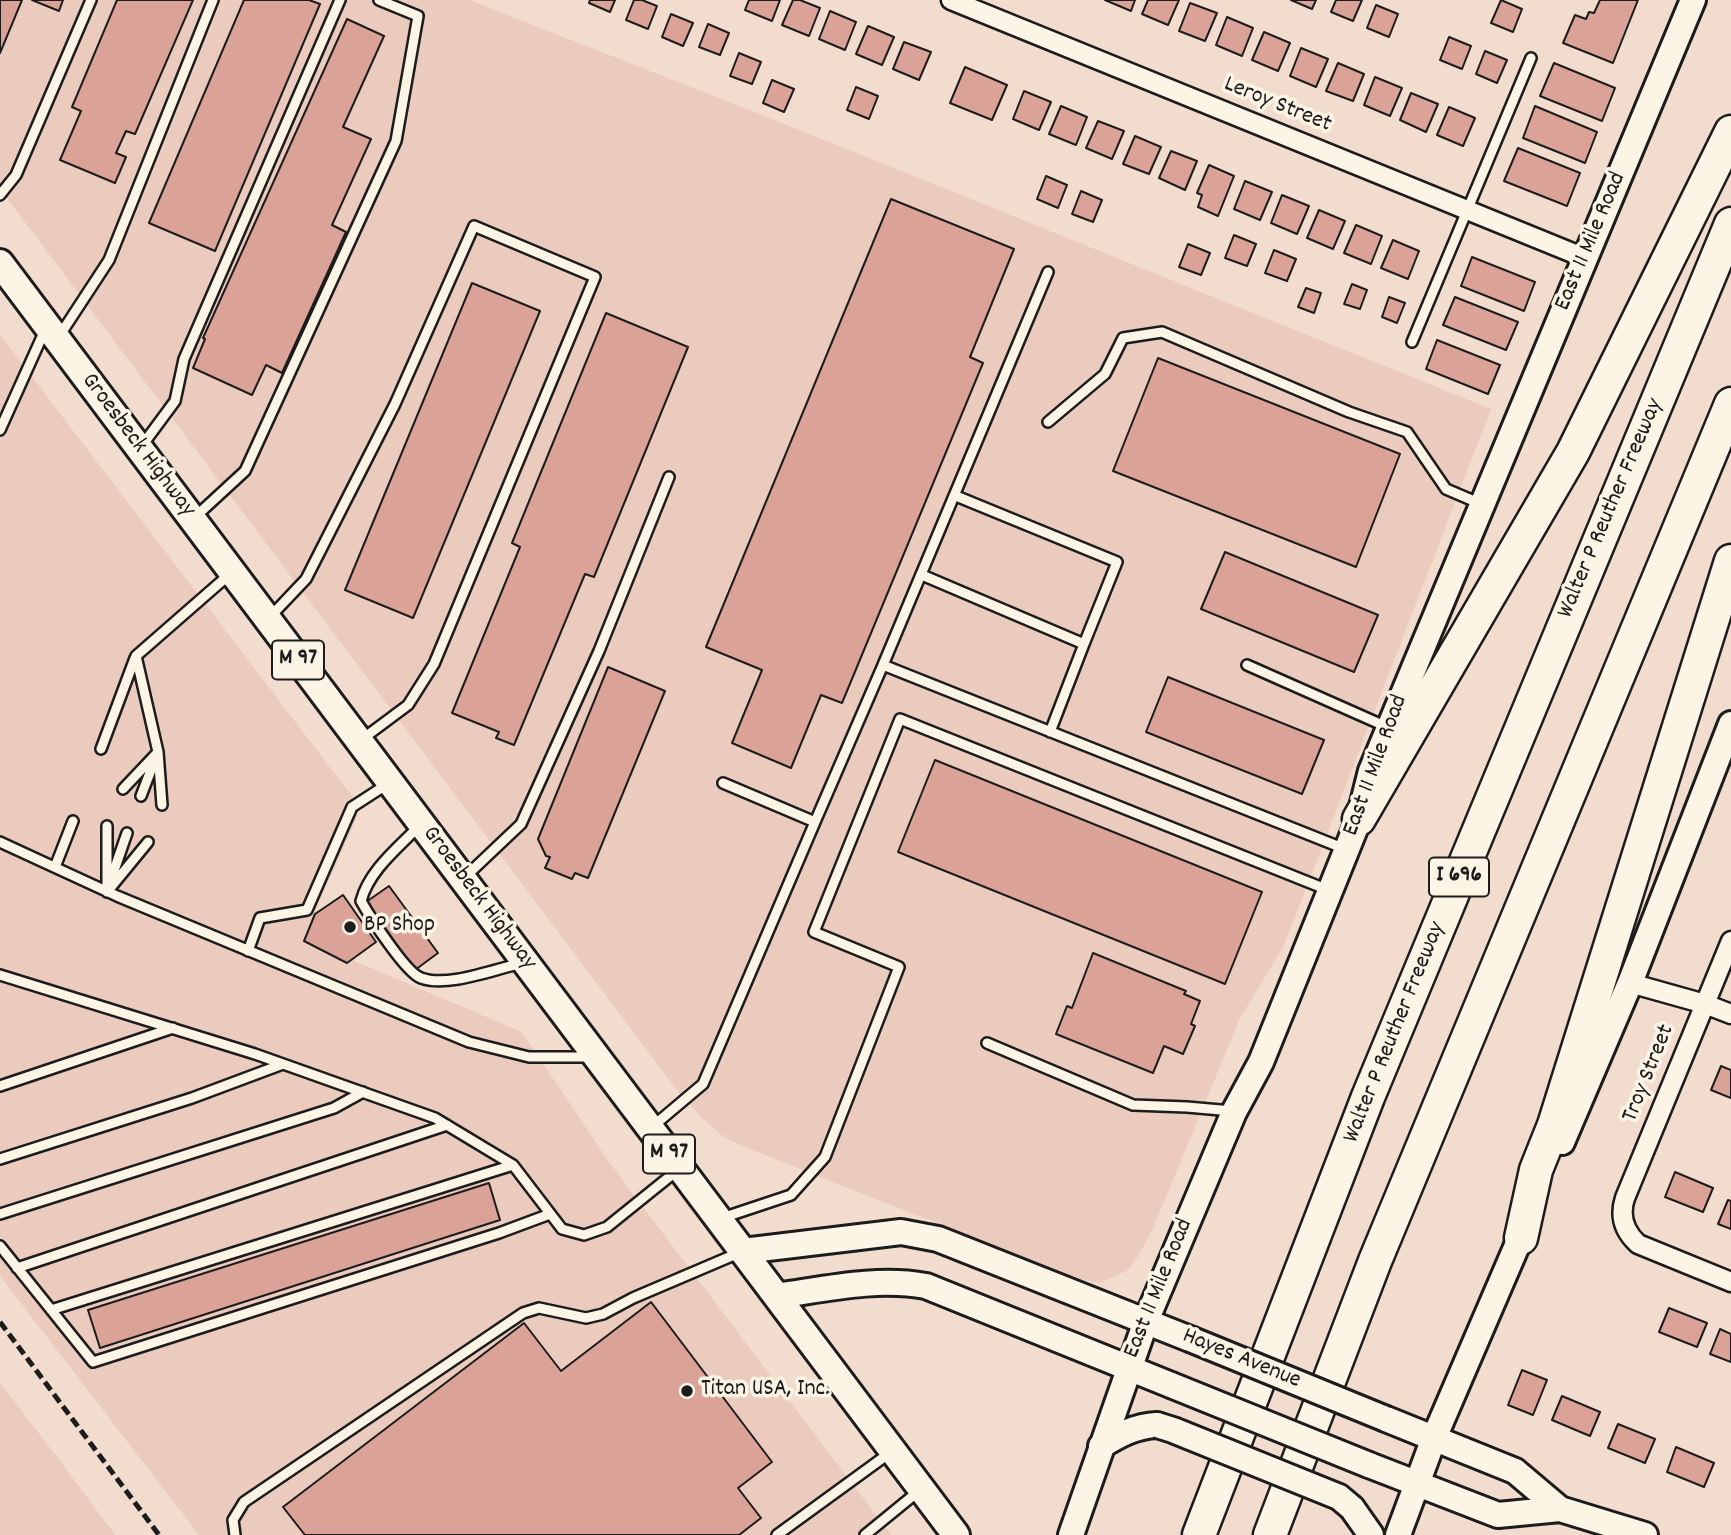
<!DOCTYPE html>
<style>
body{margin:0}
canvas{display:block;background:#f2dcce}
</style>
<canvas width="1731" height="1535"></canvas>
<script>
const g = document.querySelector('canvas').getContext('2d');
g.lineJoin = 'round';
function paint(path, color) { g.fillStyle = color; g.fill(path, 'evenodd'); }
function stroke(path, color, width, dash) { g.strokeStyle = color; g.lineWidth = width; g.lineCap = dash ? 'butt' : 'round'; g.setLineDash(dash || []); g.stroke(path); }
function label(font, color, halo, rows, align = 'center') {
  g.font = font + ' Dekko,sans-serif'; g.lineWidth = 7; g.setLineDash([]); g.textBaseline = 'middle'; g.strokeStyle = halo; g.fillStyle = color; for (const [text, x, y, turn = 0] of rows) {
    g.save(); g.translate(x, y); g.rotate((+turn || 0) * Math.PI / 180); g.textAlign = isNaN(turn) ? turn : align; if (halo) g.strokeText(text, 0, 0); g.fillText(text, 0, 0); g.restore();
  }
}
paint(new Path2D(`
 M0,0h469l306,120 716,289 -199,516 -10,24 -42,69 -86,208 -15,29 -11,15 -28,13 -24,-5 -334,-132 -18,-9 -22,-19 -26,-29 -676,-900z
 M0,335l361,473 -58,131 219,93 87,130 282,373h-692l-199,-259z
 M0,1383l58,75 57,77h-115z`), '#ebcbbe');
const building = new Path2D(`
 M0,0h22l-22,53z
 M32,0h31l-4,11z
 M117,0h76l-58,134 -9,-3 -10,22 10,4 -11,26 -55,-23 21,-49 -9,-4z
 M244,0h65l11,4 -105,247 -66,-28z
 M590,0h25l-5,12 -21,-9z
 M634,0h8l15,6 -9,23 -22,-9z
 M749,0h31l-8,21 -27,-11z
 M793,0h7l20,8 -11,28 -27,-11z
 M1105,0h30l-4,11z
 M1148,0h31l-11,25 -26,-11z
 M1291,0h25l-4,9z
 M1336,0h26l-9,21 -22,-9z
 M1501,0l21,9 -9,23 -22,-9z
 M1600,0h38l-25,63 -50,-20 12,-28 11,4 3,-7 5,1z
 M1190,3l27,10 -12,28 -26,-10z
 M1376,5l22,9 -9,23 -22,-9z
 M830,11l26,11 -11,28 -26,-11z
 M671,14l22,9 -10,23 -21,-9z
 M1227,17l26,11 -11,28 -26,-11z
 M347,19l37,17 -41,91 28,12 -39,86 14,7 -64,141 -16,-8 -14,30 -59,-27 12,-29 -2,-1z
 M708,24l21,9 -9,22 -21,-8z
 M868,26l26,11 -12,28 -26,-11z
 M1264,32l26,11 -12,28 -26,-11z
 M1449,37l22,9 -9,23 -22,-9z
 M904,42l27,10 -12,28 -26,-11z
 M1301,48l27,11 -12,28 -26,-11z
 M1485,51l22,9 -10,23 -21,-9z
 M739,53l22,9 -9,22 -22,-8z
 M1338,63l26,11 -11,27 -27,-10z
 M1554,63l61,25 -13,33 -62,-25z
 M965,67l42,18 -15,35 -42,-17z
 M1375,77l27,11 -12,28 -26,-11z
 M772,80l22,9 -10,23 -21,-9z
 M856,87l22,9 -9,23 -22,-9z
 M1024,91l27,11 -12,28 -26,-11z
 M1411,93l27,11 -12,28 -26,-12z
 M1061,106l26,11 -11,28 -27,-11z
 M1535,106l62,26 -12,31 -62,-25z
 M1449,107l26,11 -12,28 -26,-11z
 M1098,121l26,10 -12,28 -26,-11z
 M1135,136l26,11 -12,27 -26,-10z
 M1518,148l62,25 -13,33 -63,-25z
 M1171,151l26,10 -12,29 -26,-12z
 M1209,165l25,11 -16,40 -20,-9 4,-12 -5,-2z
 M1046,176l21,9 -9,23 -21,-9z
 M1245,181l27,11 -12,28 -26,-11z
 M1081,191l21,9 -9,22 -21,-8z
 M1282,195l27,11 -12,28 -26,-11z
 M891,199l123,50 -44,108 13,6 -141,340 -21,-8 -30,73 -59,-25 30,-73 -56,-23z
 M1319,210l26,11 -12,28 -26,-11z
 M1356,225l26,11 -11,28 -27,-11z
 M1234,235l22,9 -9,22 -22,-8z
 M1393,240l26,11 -11,28 -27,-11z
 M1188,244l22,9 -9,22 -22,-8z
 M1274,250l22,9 -9,22 -22,-8z
 M1472,257l63,25 -11,29 -63,-25z
 M472,283l68,28 -127,307 -68,-28z
 M1352,284l15,6 -7,19 -16,-5z
 M1306,288l15,5 -7,20 -16,-6z
 M1389,297l16,6 -8,20 -15,-6z
 M1455,297l63,25 -12,28 -63,-25z
 M606,313l82,34 -94,230 -9,-3 -71,171 -18,-7 3,-6 -47,-19 68,-166 -8,-4z
 M1437,340l63,25 -12,29 -62,-25z
 M1158,358l242,96 -44,113 -243,-96z
 M1225,552l153,63 -24,57 -153,-63z
 M608,667l57,24 -77,187 -13,-5 -3,6 -27,-11 5,-11 -4,-1 -8,-17z
 M1168,677l156,63 -22,54 -156,-62z
 M935,760l327,132 -37,92 -327,-132z
 M389,886l49,67 -23,17 -49,-68z
 M343,895l33,47 -29,21 -43,-22 11,-27z
 M1093,953l93,38 -2,3 16,7 -9,23 4,2 -12,28 -19,-8 -11,27 -97,-39 11,-28 5,2z
 M1721,1066l10,4v28l-20,-8z
 M1675,1172l38,16 -10,24 -38,-15z
 M489,1183l11,37 -400,128 -12,-38z
 M1728,1200l3,1v28l-13,-5z
 M651,1302l121,160 -34,26 23,30 -22,17h-434l-22,-28 241,-184 37,48z
 M1669,1308l38,15 -10,24 -38,-15z
 M1720,1329l11,5v28l-21,-8z
 M1522,1370l25,10 -14,35 -25,-10z
 M1562,1396l38,16 -10,24 -38,-16z
 M1618,1424l37,15 -10,24 -37,-15z
 M1676,1447l38,16 -10,24 -37,-15z`);
paint(building, '#dba297');
stroke(building, '#1c1c1c', 2);
const lane = new Path2D(`
 M0,195l16,-20 75,-175
 M1048,272l-165,393 462,184
 M58,338l51,-78 104,-260
 M1412,342l119,-284
 M1048,422l57,-48 18,-36 39,-6 187,80 58,20 39,57 35,15
 M0,430l45,-100
 M141,447l34,-46 9,-42 156,-359
 M956,496l161,66 -33,82
 M194,518l51,-47 151,-330 22,-125 -39,-16
 M922,575l162,69 -34,88
 M269,618l37,-39 89,-175 79,-178 121,51 -161,387 -26,41 -47,35
 M1247,665l140,62
 M101,749l34,-91
 M123,789l35,-37
 M141,796l15,-39
 M162,805l-4,-53 -22,-96 95,-83
 M815,822l68,-157
 M420,825c-21,22 -51,45 -59,76 9,16 45,72 60,77 26,10 74,-9 101,-15
 M0,842l117,54 352,146 60,15h63
 M55,867l18,-46
 M464,878l57,-54 78,-173 70,-174
 M109,885l18,-52
 M107,892v-66
 M107,892l41,-50
 M248,951l12,-33 47,-8 45,-103 37,-24
 M0,975l255,79 180,64 78,47 49,64 22,6 23,-8 72,-58
 M987,1043l146,62 54,2 45,4
 M0,1086l173,-58
 M652,1127l51,-43 112,-262 -92,-39
 M0,1159l192,-61 91,-34
 M0,1214l334,-106 29,-16
 M722,1218l69,-23 34,-38 74,-190 -85,-35 86,-213 428,171
 M0,1246l93,116 406,-129 51,-19
 M17,1268l430,-143
 M51,1310l462,-145
 M235,1535l-2,-15 11,-18 279,-189 16,-5 47,10 17,-4 30,-16 108,-46
 M777,1535l114,-83
 M865,1535l55,-45`);
const street = new Path2D(`
 M951,0l634,258
 M1731,941l-106,257c-6,18 -1,33 13,46l93,38
 M1630,983l75,21 26,10`);
const secondary = new Path2D(`
 M1562,1142l68,-159 101,-259
 M743,1251l158,-19 37,7 252,100
 M776,1296c50,-7 100,-19 150,-10l245,99
 M1386,1419l129,52 45,38
 M1101,1446c18,-11 34,-20 56,-21
 M1369,1465l129,50 62,-6 85,26
 M1352,1508l19,27
 M1071,1535l75,-214 88,-209 27,-50 98,-243 12,-48 322,-771
 M1398,1535l36,-97 94,-218`);
const primary = new Path2D(`
 M0,263l956,1272`);
const highway = new Path2D(`
 M1359,819l214,-367 158,-320
 M1521,1238l15,-68 18,-45 177,-564
 M1199,1535l169,-438 363,-873
 M1270,1535l105,-274 356,-857`);
stroke(lane, '#1c1c1c', 14);
stroke(street, '#1c1c1c', 23);
stroke(secondary, '#1c1c1c', 30);
stroke(primary, '#1c1c1c', 32);
stroke(highway, '#1c1c1c', 37);
stroke(lane, '#fcf5e5', 9);
stroke(street, '#fcf5e5', 18);
stroke(secondary, '#fcf5e5', 24);
stroke(primary, '#fcf5e5', 26);
stroke(highway, '#fcf5e5', 32);
stroke(new Path2D(`
 M0,1322l159,213`), '#1c1c1c', 5, [10, 5]);
const secondaryBridge = new Path2D(`
 M1190,1339l196,80
 M1171,1385l198,80
 M1157,1425l16,5 166,67 13,11`);
stroke(secondaryBridge, '#1c1c1c', 30, []);
stroke(secondaryBridge, '#fcf5e5', 24);
for (const [x, y, r, color] of [
 [350,927,7,"#1c1c1c"],
 [687,1391,7,"#1c1c1c"]
]) { const dot = new Path2D(); dot.arc(x, y, r, 0, 2 * Math.PI); g.fillStyle = color; g.fill(dot); stroke(dot, '#fcf5e5', 2.5); }
for (const [x, y, w] of [
 [298,660,52],
 [1459,877,60],
 [669,1154,52]
]) { const box = new Path2D(); box.roundRect(x - w / 2, y - 19.5, w, 39, 5); g.fillStyle = '#fcf5e5'; g.fill(box); stroke(box, '#1c1c1c', 2); }
label('bold 23px', '#1c1c1c', null, [
 ["M 97",298,660],
 ["I 696",1459,877],
 ["M 97",669,1154]
]);
label('24px', '#1c1c1c', '#fcf5e5', [
 ["Leroy Street",1277,106,22],
 ["East 11 Mile Road",1592,242,-67],
 ["Groesbeck Highway",137,446,53],
 ["Walter P Reuther Freeway",1612,509,-67],
 ["East 11 Mile Road",1377,766,-70],
 ["Groesbeck Highway",478,899,53],
 ["Walter P Reuther Freeway",1396,1033,-68],
 ["Troy Street",1650,1074,-68],
 ["East 11 Mile Road",1160,1289,-68],
 ["Hayes Avenue",1241,1360,22]
]);
label('24px', '#1c1c1c', '#fcf5e5', [
 ["BP Shop",364,927],
 ["Titan USA, Inc.",701,1391]
], 'left');
</script>
